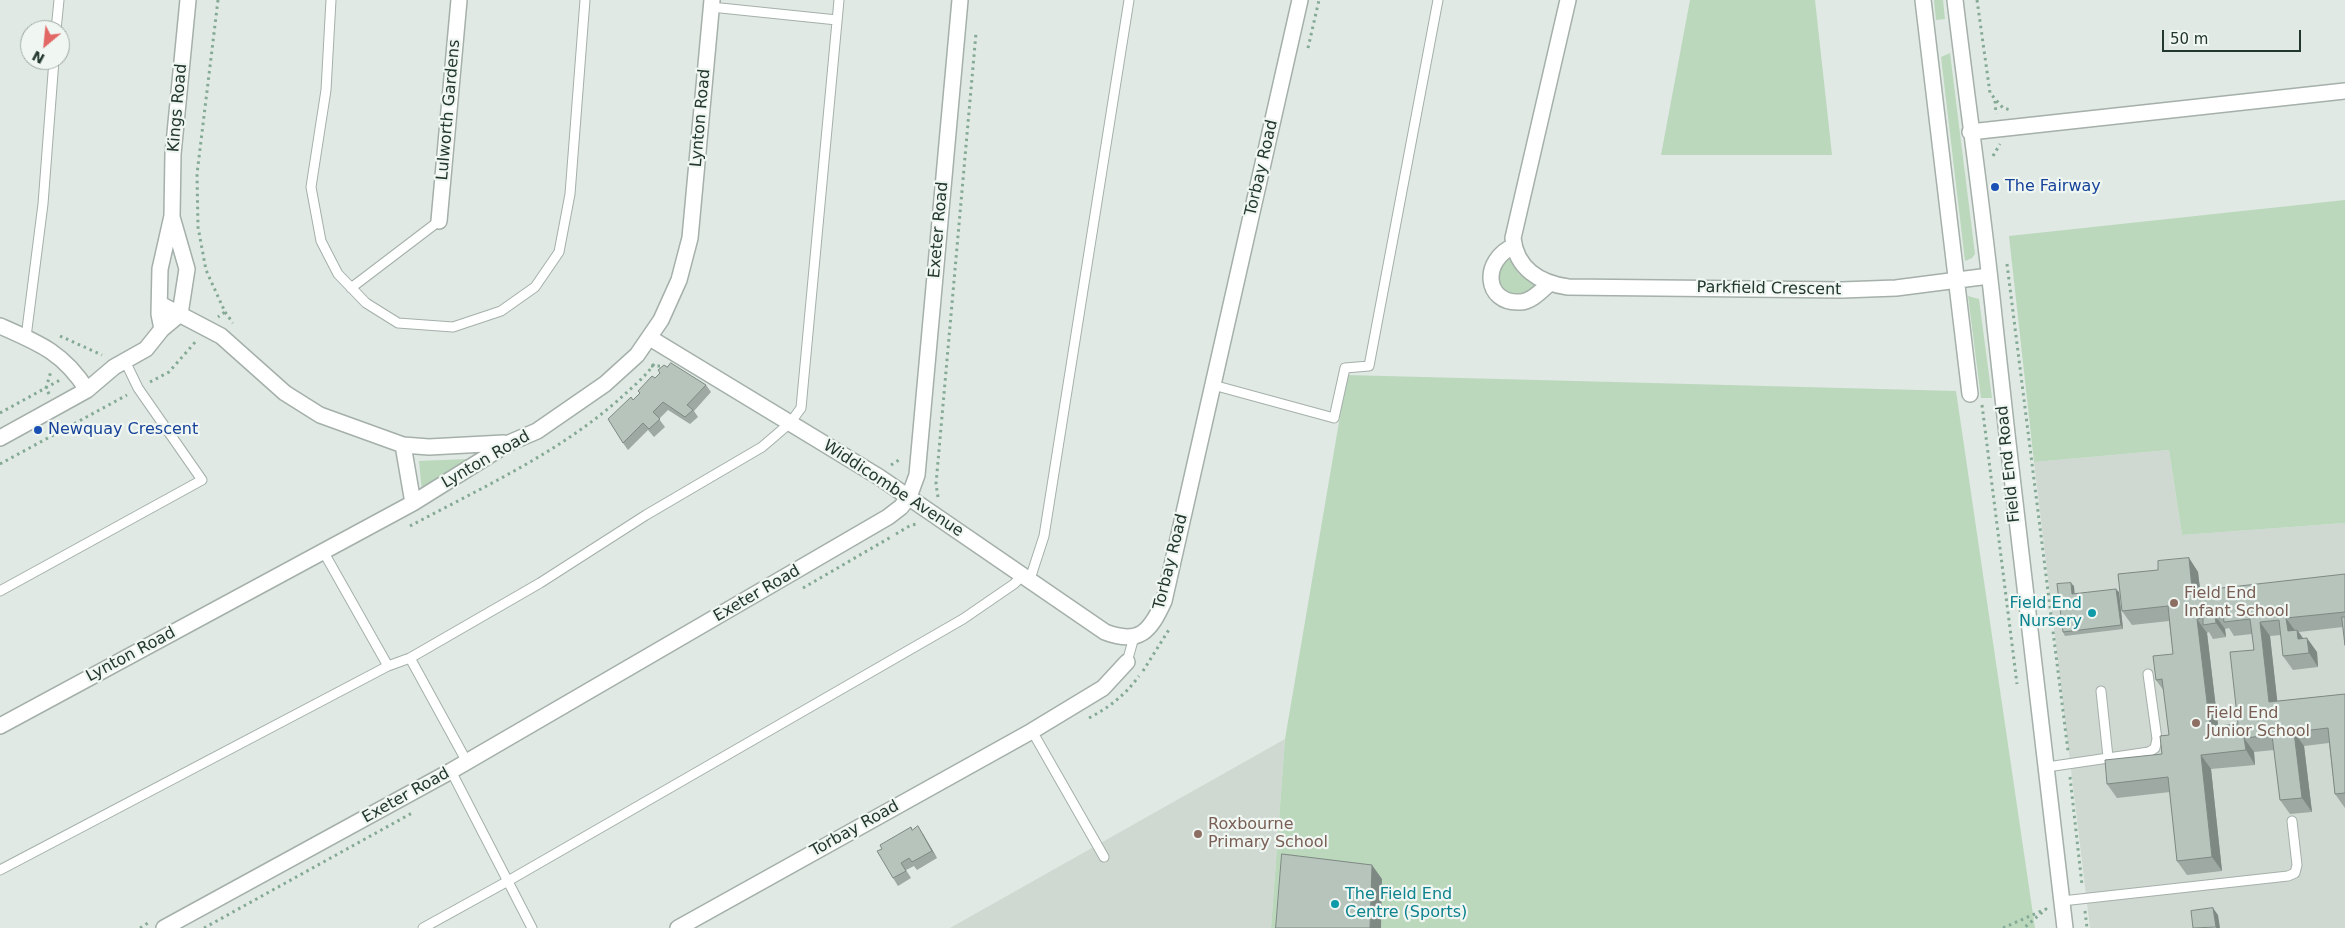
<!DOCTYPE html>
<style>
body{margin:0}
#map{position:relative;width:2345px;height:928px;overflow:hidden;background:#e0e9e3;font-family:"DejaVu Sans",sans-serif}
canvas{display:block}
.north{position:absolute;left:20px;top:20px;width:50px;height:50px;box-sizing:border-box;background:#f0f6f2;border:1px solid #9eaaa3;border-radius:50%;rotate:208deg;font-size:14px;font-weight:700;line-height:20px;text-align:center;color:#23382d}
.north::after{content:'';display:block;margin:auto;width:18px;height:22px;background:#e26866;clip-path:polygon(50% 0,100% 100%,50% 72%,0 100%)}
.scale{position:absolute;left:2162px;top:30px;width:139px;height:22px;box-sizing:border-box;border:2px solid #23382d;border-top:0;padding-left:6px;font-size:15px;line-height:18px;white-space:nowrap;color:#23382d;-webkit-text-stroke:4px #f0f6f2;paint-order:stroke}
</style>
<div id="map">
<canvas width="2345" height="928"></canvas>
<div class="north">N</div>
<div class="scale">50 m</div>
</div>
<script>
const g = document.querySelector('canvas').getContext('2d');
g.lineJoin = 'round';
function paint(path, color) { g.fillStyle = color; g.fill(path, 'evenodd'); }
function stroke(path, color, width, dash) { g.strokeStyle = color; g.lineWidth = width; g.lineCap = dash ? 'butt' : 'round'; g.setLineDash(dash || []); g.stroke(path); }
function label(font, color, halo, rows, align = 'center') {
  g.font = font + ' "DejaVu Sans",sans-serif'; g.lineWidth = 4.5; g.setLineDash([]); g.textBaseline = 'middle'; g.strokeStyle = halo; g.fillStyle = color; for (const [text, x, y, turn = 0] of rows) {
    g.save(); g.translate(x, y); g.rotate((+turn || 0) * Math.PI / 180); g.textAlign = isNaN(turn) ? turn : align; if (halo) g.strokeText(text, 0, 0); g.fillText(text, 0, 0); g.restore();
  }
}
paint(new Path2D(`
 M2169,450l13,85 163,-12v405h-255l-56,-466z
 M1285,739l-14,189h-321z`), '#cfd9d2');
paint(new Path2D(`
 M1690,0h125l17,155h-171z
 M1934,0h9l2,19 -9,1z
 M1950,53l25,201 -3,4 -7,3 -24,-204z
 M2345,200v323l-163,12 -13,-85 -135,12 -25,-226z
 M1507,255l12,19 17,12 -18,11 -15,-7 -7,-7 4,-20z
 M1968,296l11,3 13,99h-11z
 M1347,375l609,16 79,537h-764l14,-189z
 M467,459l8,4 -53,29 -3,-31z`), '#bbd8bd');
const service = new Path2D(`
 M331,0l-5,90 -15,97 10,54 17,33 28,29 32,20 55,4 48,-16 34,-24 24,-35 11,-58 15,-194
 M711,7l126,13
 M56,30l3,-30
 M351,288l88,-67
 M26,337l17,-133 11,-144
 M1213,385l121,33 11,-50 24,-2 69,-366
 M323,551l65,115
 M1030,579l14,-43 85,-536
 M0,591l202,-111 -64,-92 -13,-27
 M410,658l57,104
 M1127,662l7,-25
 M2101,691l7,66
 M1032,731l72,126
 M2047,767l102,-15 6,-4 2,-9 -9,-65
 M451,771l81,157
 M0,870l388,-204 22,-8 130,-75 106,-68 116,-68 28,-24 11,-15 38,-408
 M2062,901l226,-25 7,-3 2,-8 -5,-44
 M423,928l85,-47 455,-262 51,-35 9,-9`);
const minor = new Path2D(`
 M1568,0l-55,238c3,30 26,45 55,49l274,3 54,-2 93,-12
 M1923,0l47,394
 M439,221l20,-221
 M1514,246c-33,14 -30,58 6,56 11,0 21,-11 29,-18
 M160,304l61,32 64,57 35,22 83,30 26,2 75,-4
 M0,326c39,17 64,27 87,64
 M162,329l-3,-15 1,-45 12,-53 1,-62 15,-154
 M650,338l229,139 226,155c34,13 45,0 59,-31l136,-601
 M0,438l87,-48 27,-23 32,-18 16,-20 18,-15 7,-45 -15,-52
 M403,445l10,58
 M0,726l413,-223 96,-60 28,-12 68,-47 32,-29 24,-35 18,-40 11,-42 22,-238
 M164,928l287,-157 437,-254 13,-10 8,-10 8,-22 43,-475
 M678,928l354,-197 71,-43 24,-26`);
const tertiary = new Path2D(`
 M1955,0c13,109 29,217 40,326 22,201 46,402 70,602
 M1970,132l375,-41`);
stroke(service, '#a4b0a9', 11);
stroke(minor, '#a4b0a9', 18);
stroke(tertiary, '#a4b0a9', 18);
stroke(new Path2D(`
 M218,0l-21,174 1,53 8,43 19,42 -7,5
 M1977,0l13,93 13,15 8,2
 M1308,48l11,-48
 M1995,101l1,13
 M1993,156l7,-12
 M2007,264l61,487
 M225,312l8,11
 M60,336l42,19
 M651,366h13
 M150,382l19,-10 28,-32
 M49,394l-3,-6 5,-17
 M1982,405l35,279
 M0,413l60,-33
 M0,464l127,-69
 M891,465l11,-7
 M938,497l-2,-13 40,-451
 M410,526c73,-39 153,-75 215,-132 11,-10 23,-20 31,-33
 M896,534l15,-9 6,-1
 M803,588l88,-51
 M1143,671l27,-43
 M1089,718c21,-11 36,-23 50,-42
 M2070,777l12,108
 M2085,911l2,17
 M140,928l8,-5
 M204,928l208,-115
 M2003,928l43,-19 -22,19`), '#84a995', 3, [2.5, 4]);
stroke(service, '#fff', 9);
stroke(minor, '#fff', 15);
stroke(tertiary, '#fff', 15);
paint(new Path2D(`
 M655,378l51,7 5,7 -17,19 4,6 -8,7 -22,-14 -9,9 6,8 -11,10 -6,-7 -20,20 -5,-7 10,-43z
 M2189,558l9,14 3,26 144,-24v71l-2,-18 -44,5 4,6 14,14 1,15 -25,3 -10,-14 -2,-21 -11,1 7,65 68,-7v114l-10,-14 -6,-51 -25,3 8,66 -22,2 -10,-14 -6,-50 -20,2 1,13 -44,4 11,102 -35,4 -10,-14 -7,-69 -53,6 -10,-14 55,-30 7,-19 -5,-44 -8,-11 17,-26 -4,-33 -37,4 -10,-14 36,-41zM2229,628l5,8 18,-2 2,16 -16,74 -20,2 -11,-93 2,-1 4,7 13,-2 -1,-8z
 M2074,586v8l45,-2 4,37 -58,7 -2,-4z
 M913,830l10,4 14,24 -20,12 -3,-4 -8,4 5,8 -13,8 -5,-8z`), '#9da9a2');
paint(new Path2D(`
 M2189,558l9,14 5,41 -10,-14z
 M2071,583l3,3 1,12 -3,-4z
 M2116,589l3,3 4,37 -2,-4z
 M2215,615l10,14 1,8 -10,-14z
 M2286,618l10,14 -8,-1z
 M2197,619l10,14 13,108 -10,-14z
 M2260,622l10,14 9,80 -10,-14z
 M2297,630l10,14 1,9 -10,-14z
 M2307,638l10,14 1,15 -9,-14z
 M2294,732l10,14 8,66 -10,-14z
 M2244,738l10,14 1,13 -9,-15z
 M2201,755l10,14 11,102 -10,-14z
 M918,826l5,8 14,24 -5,-7z
 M1372,865l10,14 -1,49h-11z
 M2213,908l5,7 2,13h-4v-1z`), '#7f8984');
const building = new Path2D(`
 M671,363l35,22 -19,20 6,5 -8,7 -22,-15 -10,10 7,7 -11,10 -6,-6 -20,20 -15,-24 23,-22 2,3 7,-7 -2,-2 14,-15 3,2 5,-5 -2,-3 6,-5 3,2z
 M2189,558l4,41 13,-2v-6l16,-3 123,-14v38l-59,6 2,13 9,-1 1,9 9,-1 2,15 -26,3 -4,-36 -19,2 9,80 76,-8v99l-10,1 -7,-66 -34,4 8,66 -22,2 -8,-65 -28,3 2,12 -45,5 11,102 -35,4 -9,-84 -61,7 -2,-24 57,-6 -2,-18 9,-1 -7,-56 -6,1 -3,-24 20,-2 -5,-48 -46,5 -4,-37 40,-4v-9zM2223,614l1,8 26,-3 4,31 -24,2 8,72 -28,3 -13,-108 6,-1v7l13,-2 -1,-8z
 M2071,583l1,11 44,-5 5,36 -58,7 -6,-48z
 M2342,617h3v28z
 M918,826l14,25 -20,11 -3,-4 -8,5 5,8 -13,7 -16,-27 5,-2 -2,-4 31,-18 1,3z
 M1282,854l90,11 -2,63h-94z
 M2213,908l3,19 -23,1 -2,-17z`);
paint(building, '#b6c4bc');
stroke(building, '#7f8984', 1);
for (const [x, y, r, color] of [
 [1995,187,5,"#1a4fb4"],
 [38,430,5,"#1a4fb4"],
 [2174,603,5,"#8d6e63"],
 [2092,613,5,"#0f9aa8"],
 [2196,723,5,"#8d6e63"],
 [1198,834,5,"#8d6e63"],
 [1335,904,5,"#0f9aa8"]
]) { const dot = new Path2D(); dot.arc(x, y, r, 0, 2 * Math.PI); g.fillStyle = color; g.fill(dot); stroke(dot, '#f0f6f2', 2); }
label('16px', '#23382d', '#f0f6f2', [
 ["Kings Road",178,108,-85],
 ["Lulworth Gardens",449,110,-85],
 ["Lynton Road",701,118,-85],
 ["Torbay Road",1262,168,-77],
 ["Exeter Road",939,230,-85],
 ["Parkfield Crescent",1769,289,1],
 ["Lynton Road",486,460,-30],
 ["Field End Road",2009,464,-96],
 ["Widdicombe Avenue",893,489,33],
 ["Torbay Road",1171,562,-76],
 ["Exeter Road",757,594,-30],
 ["Lynton Road",131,655,-28],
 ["Exeter Road",406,796,-29],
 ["Torbay Road",855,829,-29]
]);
label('16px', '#164399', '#f0f6f2', [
 ["The Fairway",2005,187],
 ["Newquay Crescent",48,430]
], 'left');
label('16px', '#785e54', '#f0f6f2', [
 ["Field End",2184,594],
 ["Infant School",2184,612],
 ["Field End",2206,714],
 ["Junior School",2206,732],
 ["Roxbourne",1208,825],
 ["Primary School",1208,843]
], 'left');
label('16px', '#0d838f', '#f0f6f2', [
 ["Field End",2082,604],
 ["Nursery",2082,622],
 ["The Field End",1345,895,"left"],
 ["Centre (Sports)",1345,913,"left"]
], 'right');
</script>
